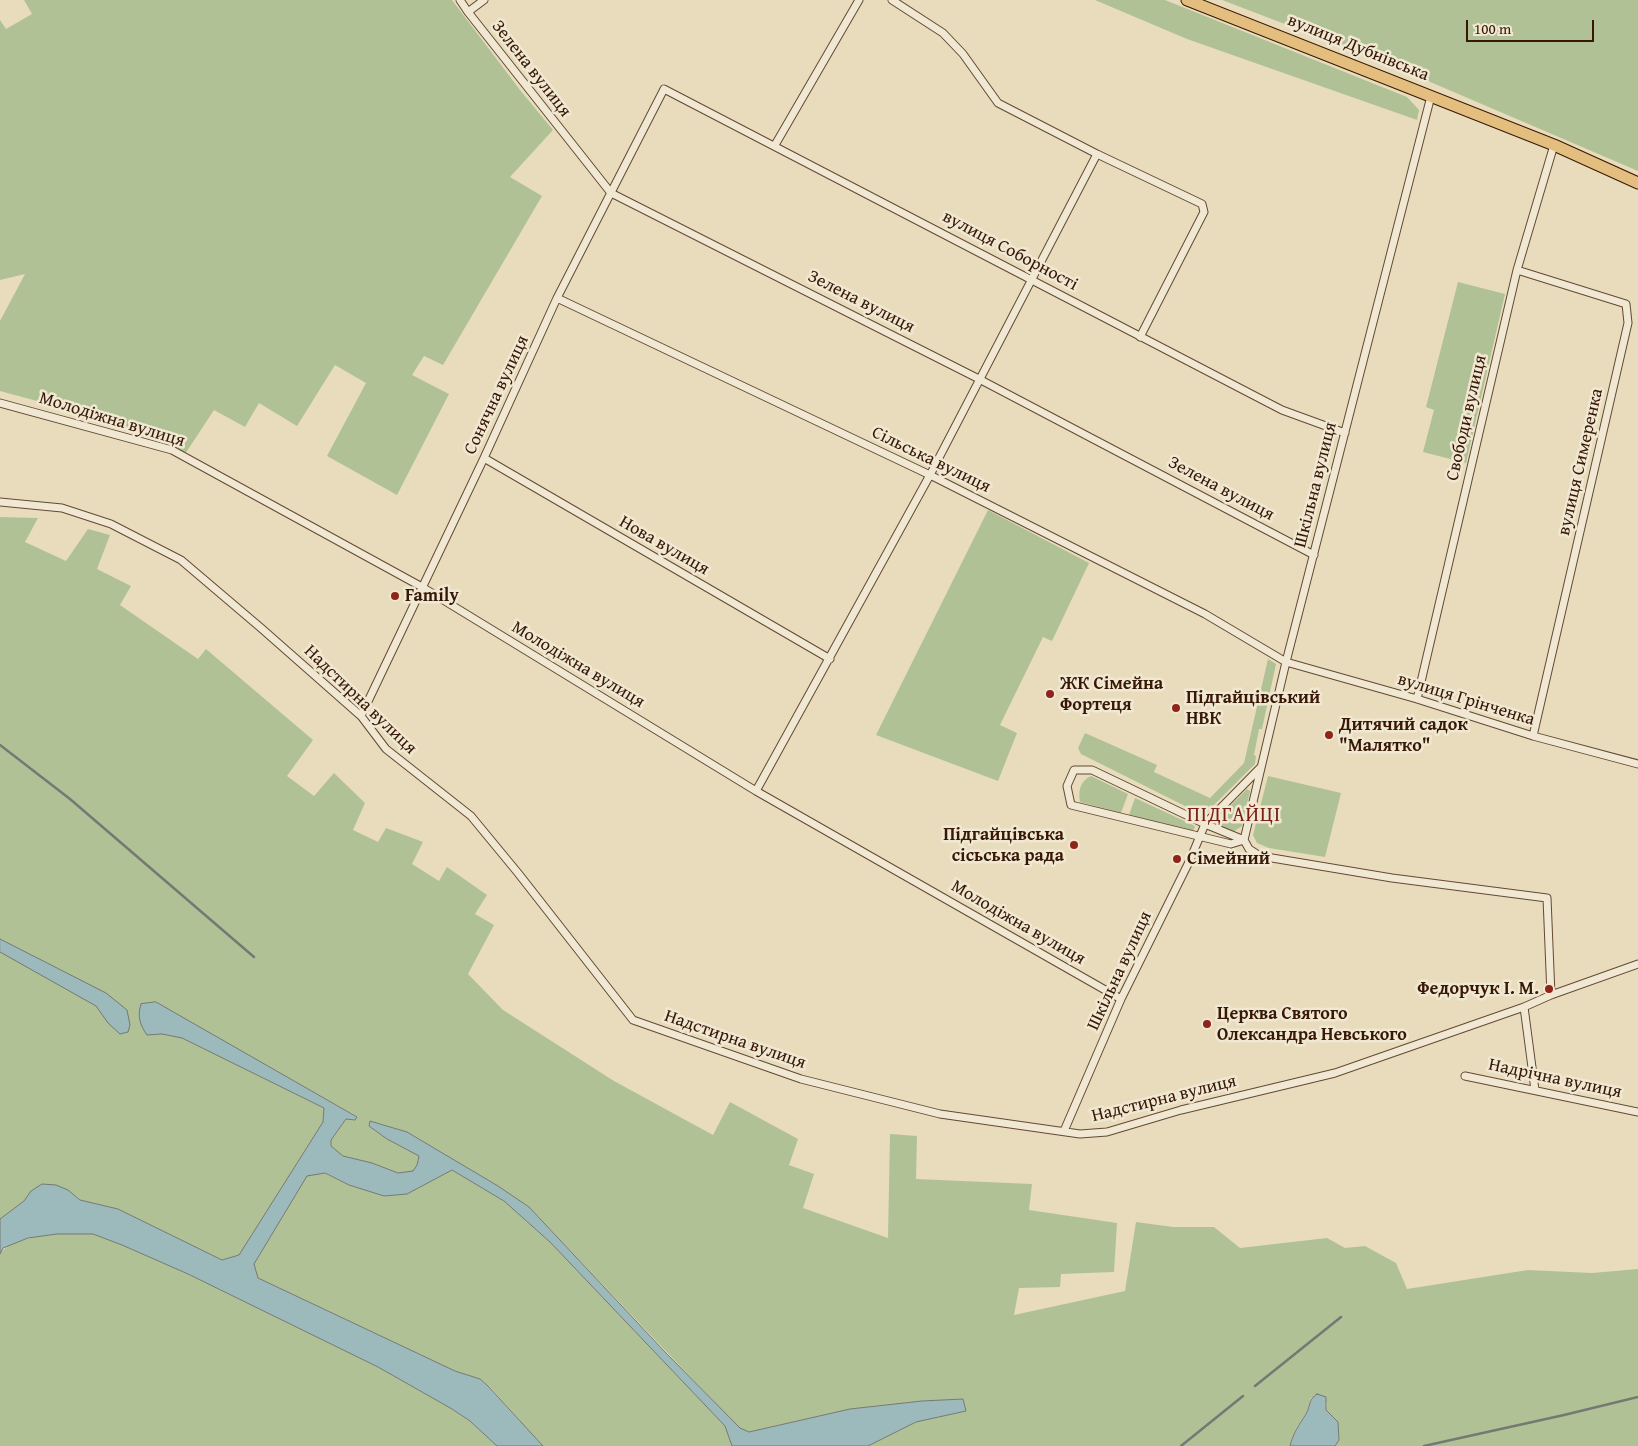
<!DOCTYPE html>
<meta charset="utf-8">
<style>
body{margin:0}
#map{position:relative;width:1638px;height:1446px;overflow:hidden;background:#e8dcbc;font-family:"Gentium Book Plus",serif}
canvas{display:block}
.scale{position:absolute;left:1466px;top:20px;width:128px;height:22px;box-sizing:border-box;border:2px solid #371805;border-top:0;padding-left:6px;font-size:15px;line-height:18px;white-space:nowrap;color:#371805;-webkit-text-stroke:4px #f0e8d3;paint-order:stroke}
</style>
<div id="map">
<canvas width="1638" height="1446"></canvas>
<div class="scale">100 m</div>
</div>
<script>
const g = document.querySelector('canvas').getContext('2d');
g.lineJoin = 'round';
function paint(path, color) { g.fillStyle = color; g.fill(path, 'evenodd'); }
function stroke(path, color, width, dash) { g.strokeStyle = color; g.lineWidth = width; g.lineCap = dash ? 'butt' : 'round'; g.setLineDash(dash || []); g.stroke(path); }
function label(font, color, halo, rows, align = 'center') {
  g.font = font + ' "Gentium Book Plus",serif'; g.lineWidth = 5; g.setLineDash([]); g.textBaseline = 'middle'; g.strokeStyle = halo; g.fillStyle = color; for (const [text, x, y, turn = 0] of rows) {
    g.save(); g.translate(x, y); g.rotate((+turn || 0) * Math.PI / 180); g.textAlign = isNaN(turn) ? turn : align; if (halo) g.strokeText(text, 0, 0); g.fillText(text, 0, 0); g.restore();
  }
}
paint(new Path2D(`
 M24,0h428l68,90 33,40 -43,47 32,19 -99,169 -19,-9 -12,19 37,19 -52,101 -70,-39 39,-73 -31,-18 -38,61 -38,-23 -14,24 -31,-17 -29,44 -85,-36 -100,-27v-70l25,-47 -25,6v-260l6,9 26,-15z
 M1095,0h70l242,97 12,13 -2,10 -230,-81z
 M1222,0h416v171l-252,-108 2,-8 -14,-5 -3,7z
 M1458,282l47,12 -39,169 -43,-11 11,-42 -8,-3z
 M988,510l101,53 -37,78 -9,-4 -43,88 17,8 -19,48 -122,-46z
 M0,517l38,1 -13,24 41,19 22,-32 22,6 -13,34 34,17 -11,19 78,54 8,-10 107,91 -26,36 27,20 20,-23 31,30 -12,27 25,12 8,-14 37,14 -11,22 27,17 8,-14 40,28 -12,19 19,11 -26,49 35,36 111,71 99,54 17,-33 68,37 -9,26 25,9 -11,34 85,30 2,-104 27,2 -1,43 116,5 -3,26 88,13 -3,49 -53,2 -1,13 -41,1 -5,27 111,-24 11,-69 37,5h41l26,21 87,-10 18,10 20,-2 31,17 11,26 121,-19 64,3 46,-4v177h-303l4,-6 -1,-18 -12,-12 1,-7 -16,-5c-1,5 -3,11 -5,15 -8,13 -13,18 -16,33h-422l48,-24 50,-11 -3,-12 -41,2 -72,8 -101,23 -10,-4 -22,-23 -188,-198 -31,-21 -91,-54 -36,-11 -2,5 18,13 32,17 -2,9 -4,7 -15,1 -26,-10 -30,-7 -11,-10v-6l15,-21 9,1 1,-4 -201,-114 -8,33 15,-1 20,4 142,70 -1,14 -84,133 -17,5 -104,-51 -38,-9 -12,-10 -37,1 -7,10 -24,18z
 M1268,659l8,5 -14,65h-3l-5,26 2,1 -1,8 -46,46 -10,3 -118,-59 -3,-6 7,-15 72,32 -3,7 56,26 34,-35z
 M1091,776l37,18 -7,19 -41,-11c-2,-11 0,-21 11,-26z
 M1268,776l73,17 -16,64 -56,-9 -12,-5 -4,-8z
 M1247,789l3,2 -8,35 -9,6 -15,-6 -2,-6z
 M1135,798l60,28 -2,6 -64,-17z
 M452,1170l52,31 46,41 175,184 7,20h-189l-54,-60 -9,-7 -25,-8 -197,-93 -4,-14 53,-89 17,-2 25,12 35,11 23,-2z
 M57,1234h36l29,11 66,29 190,93 74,42 18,12 27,25h-497v-192c9,-15 41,-18 57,-20z`), '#b0c295');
const water = new Path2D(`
 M0,939l106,54 21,17 3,15 -2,7 -8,2 -12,-11 -12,-17 -96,-54z
 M156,1002l201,115 -2,3 -9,-1 -15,21v6l12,10 29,7 26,10 15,-2 4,-6 2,-9 -32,-17 -18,-13 1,-5 37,11 91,54 31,21 136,145 75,76 9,4 101,-23 72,-8 41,-2 3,12 -50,11 -48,24h-136l-7,-20 -175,-184 -46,-41 -52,-31 -45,24 -23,2 -35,-11 -24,-12 -18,3 -53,88 4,14 197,93 25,8 8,7 55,60h-46l-27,-25 -18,-12 -74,-42 -190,-93 -66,-29 -29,-11h-36l-29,4 -25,10 -3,6v-35l24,-18 7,-10 11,-7 14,1 12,5 12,10 38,9 104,51 17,-5 84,-133 1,-14 -142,-70 -20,-4 -15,1c-7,-10 -10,-19 -6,-31z
 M1317,1394l9,3v13l12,12 1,18 -4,6h-45c3,-13 9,-21 16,-32 5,-9 2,-14 11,-20z`);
paint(water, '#9cb9bc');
stroke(water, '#747973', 1);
stroke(new Path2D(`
 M0,745l70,54 184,158
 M1255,1386l86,-69
 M1181,1446l62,-50
 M1424,1446l140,-31 74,-18`), '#747973', 2.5);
const minor = new Path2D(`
 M460,0l8,12 143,181 368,186 335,176
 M892,0l51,33 20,21 35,49 99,51 105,50 2,8 -64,125
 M468,12l16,-12
 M775,145l84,-145
 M1517,270l109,34 2,19 -95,413
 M557,298l373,177 275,139 81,48 131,37 116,37 105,28
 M0,403l172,47 250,137 334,204 365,208
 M484,458l346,201
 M0,502l62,6 49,16 70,36 80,68 100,88 25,33 85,67 47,57 115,147 168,59 139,35 140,20 27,-2 74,-22 154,-37 189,-66 27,-12 87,-31
 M1417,699l100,-429 37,-125
 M361,716l123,-258 73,-160 107,-209 618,321 63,23
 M1074,770h18l113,54 39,16 -13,4 -160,-39 -4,-19z
 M756,791l174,-316 167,-321
 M1244,840l42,-178 145,-566
 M1244,840l5,9 11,7 132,22 155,20 4,97
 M1524,1007l11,83
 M1465,1076l173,36
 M1064,1131l57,-132 69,-139 15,-36 55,-56`);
const trunk = new Path2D(`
 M1187,0l367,145 84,38`);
stroke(minor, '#634933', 9);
stroke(trunk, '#371805', 13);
stroke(minor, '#f0e8d3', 7);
stroke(trunk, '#e4be7e', 11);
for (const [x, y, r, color] of [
 [395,596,5,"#8f2418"],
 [1050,694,5,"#8f2418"],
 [1176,708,5,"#8f2418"],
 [1329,735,5,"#8f2418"],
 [1074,845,5,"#8f2418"],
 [1177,859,5,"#8f2418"],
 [1549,989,5,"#8f2418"],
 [1207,1024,5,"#8f2418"]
]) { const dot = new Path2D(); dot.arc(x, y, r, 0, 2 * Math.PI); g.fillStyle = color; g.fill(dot); stroke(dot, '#f0e8d3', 2); }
label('18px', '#371805', '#f0e8d3', [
 ["вулиця Дубнівська",1358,48,22],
 ["Зелена вулиця",531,69,52],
 ["вулиця Соборності",1010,251,28],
 ["Зелена вулиця",861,302,27],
 ["Сонячна вулиця",497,395,-65],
 ["Свободи вулиця",1467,418,-77],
 ["Молодіжна вулиця",112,420,17],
 ["Сільська вулиця",931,460,26],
 ["вулиця Симеренка",1581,462,-77],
 ["Шкільна вулиця",1316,485,-76],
 ["Зелена вулиця",1221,489,28],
 ["Нова вулиця",664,546,30],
 ["Молодіжна вулиця",578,665,31],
 ["Надстирна вулиця",360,700,44],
 ["вулиця Грінченка",1466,700,17],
 ["Молодіжна вулиця",1018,923,30],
 ["Шкільна вулиця",1120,971,-65],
 ["Надстирна вулиця",735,1040,19],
 ["Надрічна вулиця",1555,1079,12],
 ["Надстирна вулиця",1164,1099,-14]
]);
label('bold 18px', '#371805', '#f0e8d3', [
 ["Family",405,596],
 ["ЖК Сімейна",1060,684],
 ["Фортеця",1060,705],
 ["Підгайцівський",1186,698],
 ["НВК",1186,719],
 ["Дитячий садок",1339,725],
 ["\"Малятко\"",1339,746],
 ["Підгайцівська",1064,835,"right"],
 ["сісьська рада",1064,856,"right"],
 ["Сімейний",1187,859],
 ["Федорчук І. М.",1539,989,"right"],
 ["Церква Святого",1217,1014],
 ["Олександра Невського",1217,1035]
], 'left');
g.letterSpacing = '1px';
label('20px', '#7a1f14', '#f0e8d3', [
 ["ПІДГАЙЦІ",1234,816]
]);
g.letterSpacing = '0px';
</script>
